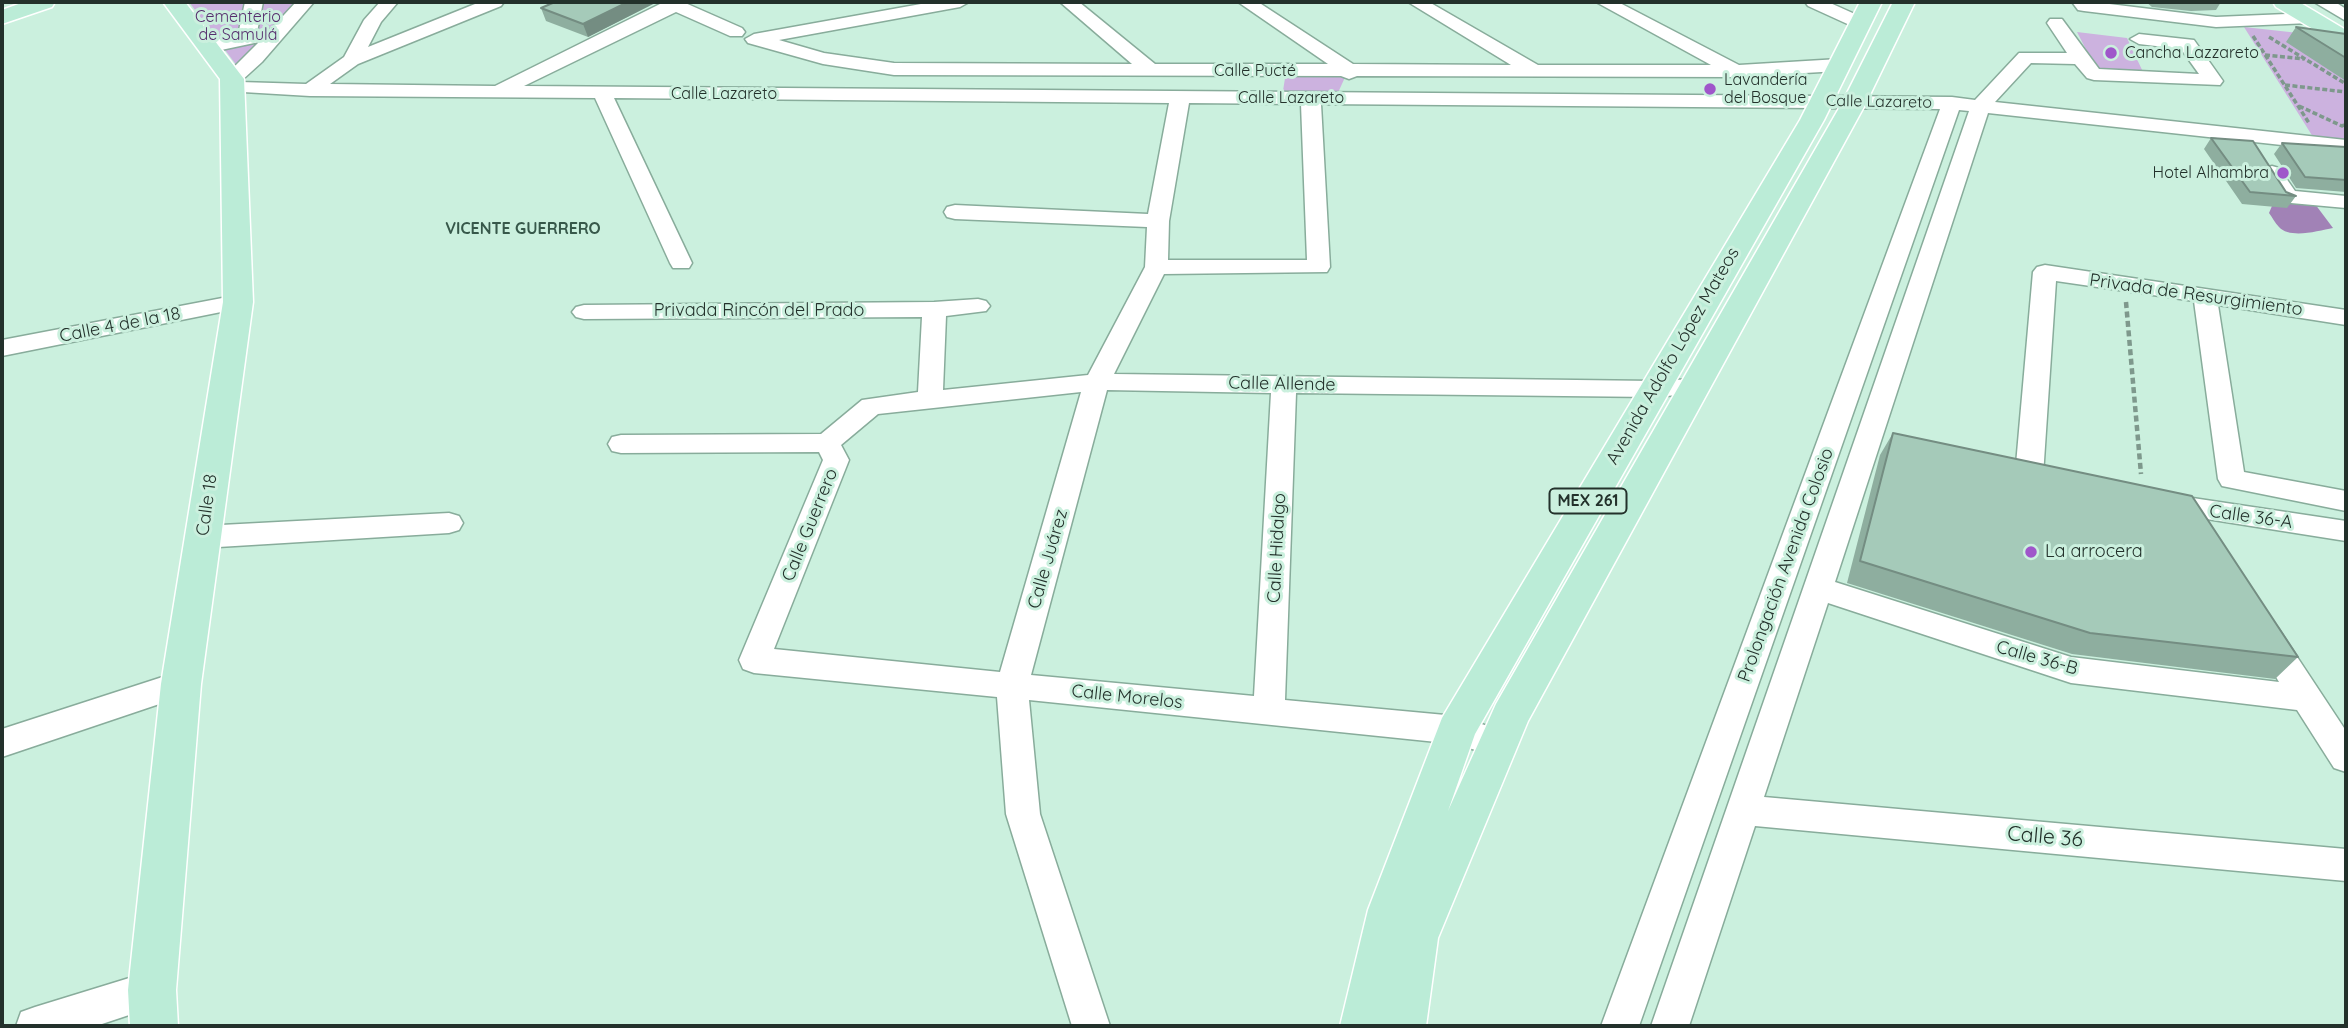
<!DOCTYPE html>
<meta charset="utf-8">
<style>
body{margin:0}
#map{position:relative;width:2348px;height:1028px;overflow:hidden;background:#cbf0de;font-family:Quicksand,sans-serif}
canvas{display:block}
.frame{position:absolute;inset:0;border:4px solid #23312b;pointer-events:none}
</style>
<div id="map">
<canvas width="2348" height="1028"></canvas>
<div class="frame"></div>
</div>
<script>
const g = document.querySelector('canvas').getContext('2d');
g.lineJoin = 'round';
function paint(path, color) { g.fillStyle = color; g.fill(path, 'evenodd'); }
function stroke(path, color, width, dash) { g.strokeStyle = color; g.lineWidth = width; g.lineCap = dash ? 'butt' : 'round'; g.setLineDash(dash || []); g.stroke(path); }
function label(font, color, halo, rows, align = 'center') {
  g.font = font + ' Quicksand,sans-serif'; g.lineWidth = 6; g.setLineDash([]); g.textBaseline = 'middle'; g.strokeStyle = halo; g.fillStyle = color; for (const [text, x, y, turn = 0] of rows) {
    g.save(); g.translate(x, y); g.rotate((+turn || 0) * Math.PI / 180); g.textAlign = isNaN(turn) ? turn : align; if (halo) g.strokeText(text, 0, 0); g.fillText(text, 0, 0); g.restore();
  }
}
paint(new Path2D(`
 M189,2h106l-58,64z
 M2244,27l91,10 11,7v97l-33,-4z
 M2077,32l50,6 17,36 -48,-5z
 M1286,72l61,1 -11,24h-54z`), '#ccb2df');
paint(new Path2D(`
 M2282,201l33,3 18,24c-15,3 -43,11 -54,-1 -4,-4 -7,-10 -10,-14l3,-7z`), '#a182b6');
const minor = new Path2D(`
 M245,2h18l-6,30 14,-3 25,-27h18l-52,60 -22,20 66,2 38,-27 20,-37 16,-18h18l-17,20 -13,25 112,-45h24l-3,4 -143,58 -28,20 165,2 169,-84h19l59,26 3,4 -3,4h-12l-54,-24 -152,74 1428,11 23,3 44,-47h48l-20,-30 3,-4h12l37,50 100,5 -18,-25 -42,-5 -9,-5 9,-5 55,6 29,41 -3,4 -126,-5 -7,-2 -12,-14 -44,-1 -36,39 351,38v12l-358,-39 -153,469 236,75 208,25 -27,-45 4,-9 11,-3 11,3 68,103v41l-12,-4 -37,-58 -226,-27 -243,-80 -64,194 582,52v32l-591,-55 -66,200h-38l318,-915 -10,-1 -320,916h-38l339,-917 -619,-5 9,163 -3,5 -163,2 -50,100 539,7 42,-2 9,2 4,6 -4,6 -51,4 -357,-4 -11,307 171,16 54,17 4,10 -4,10 -12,4 -42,-13 -427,-44 11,114 70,212h-38l-66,-212 -9,-117 -243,-24 -11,-4 -4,-9 84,-200 -4,-8 -198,1 -9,-2 -4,-7 4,-7 9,-2 200,-1 41,-34 56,-8 4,-75 -338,2 -8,-2 -4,-5 4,-5 8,-2 350,-3 44,-3 8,2 4,5 -4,5 -40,5 -3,74 145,-15 57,-108 2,-40 -192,-8 -8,-2 -3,-5 3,-5 8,-2 193,9 21,-111 -555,-5 78,165 -3,5h-16l-3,-5 -75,-165 -285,-2 -84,-5 -3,-4 3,-4 -4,-4 37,-37 -52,11 -9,-6 2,-4 38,-8zM1189,103l112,1 6,156h-139l1,-39zM1107,390l164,3 -17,303 -223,-21zM1081,392l-81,280 -226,-23 75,-189 -8,-15 37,-31z
 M932,2h37l-9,5 -181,33 45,13 70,10 238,1 -72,-62h19l76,62h173l-90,-62h20l95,62 158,1 -103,-63h21l109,63h173l-115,-63h22l121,63 100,-6 9,6 -9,6 -103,6 -379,-1 -8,3 -8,-3 -447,-1 -71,-11 -75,-21 -3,-4 9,-5z
 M1805,2h23l38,17 3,4 -3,4h-12l-46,-21z
 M2072,2h21l123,15 94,-4 9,5 -9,5 -94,4 -132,-16 -6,-1z
 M2314,2h21l11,7v12z
 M2272,166l7,2 16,23 51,5v12l-66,-6 -19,-30 4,-4z
 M2045,265l301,45v15l-128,-20 26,167 102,19v20l-124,-25 -4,-7 -24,-178 -138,-20 -13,195 -4,7 -10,3 -10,-3 -4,-7 18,-204 4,-5z
 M238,295l8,2 4,5 -4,5 -244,49v-16z
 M2166,494l180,27v20l-190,-30 -4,-7 4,-7z
 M449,513l10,3 4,7 -4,7 -10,3 -247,15 -10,-4 -4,-7 4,-7 10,-4z
 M181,671l11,4 5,9 -5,9 -190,64v-28z
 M152,971l13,6 6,13 -6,13 -69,23h-80l5,-14 14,-5z`);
const major = new Path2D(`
 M24,2h31l-3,5 -50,17v-14z
 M163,2h22l59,77 9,223 -52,382 -25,306 2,36h-48l-2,-36 33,-306 62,-382 -3,-223z
 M1860,2h22l-58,118 -349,614 -27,77 48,-107 346,-601 51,-101h22l-49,101 -338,618 -90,217 -12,88h-86l28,-116 74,-192 358,-598z
 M2273,2h26l47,28v16l-8,-2 -62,-37z`);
stroke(minor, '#88ac9b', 3);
stroke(major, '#fff', 3);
stroke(new Path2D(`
 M2253,36l56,87
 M2269,37l77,47
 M2265,55l39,4
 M2285,85l61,7
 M2299,106l43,20 4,-2`), '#7e988c', 3.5, [5, 2.5]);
stroke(new Path2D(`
 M2126,302l15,172`), '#7e988c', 4.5, [6, 3.5]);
paint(minor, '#fff');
paint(major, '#bbecd7');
paint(new Path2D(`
 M2146,2h75l-5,8 -25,1 -39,-4z
 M655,3l-67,34 -42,-16 -5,-13z
 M2296,27l50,7v47l-60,-39z
 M2211,138l75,54 10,4 -9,12 -45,-4 -38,-55z
 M2282,143l64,4v45l-50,-4 -22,-34z
 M1893,433l405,224 -23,22 -203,-25 -225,-71 33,-128z`), '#8eae9f');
paint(new Path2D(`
 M628,2h27v1l-67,34 -5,-13z`), '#748d82');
const building = new Path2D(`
 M555,2h73l-45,22 -42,-16z
 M2296,27l50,7v24z
 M2211,138l42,3 33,51 10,4 -46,-4z
 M2282,143l64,4v33l-41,-3z
 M1893,433l299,63 106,161 -208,-24 -230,-72z`);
paint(building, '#a5cab9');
stroke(building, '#748d82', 2);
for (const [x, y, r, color] of [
 [2111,53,7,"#9f56ca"],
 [1710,89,7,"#9f56ca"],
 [2283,173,7,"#9f56ca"],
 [2031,552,7,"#9f56ca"]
]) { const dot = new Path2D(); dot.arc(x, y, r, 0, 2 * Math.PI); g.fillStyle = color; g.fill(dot); stroke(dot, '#cbf0de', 2.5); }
label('16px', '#562e6e', '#cbf0de', [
 ["Cementerio",238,17],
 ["de Samulá",238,35]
]);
label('16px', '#23312b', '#cbf0de', [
 ["Cancha Lazzareto",2125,53],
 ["Lavandería",1724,80],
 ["del Bosque",1724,98],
 ["Hotel Alhambra",2269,173,"right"]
], 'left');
label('16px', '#23312b', '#cbf0de', [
 ["Calle Pucté",1255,71],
 ["Calle Lazareto",724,94],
 ["Calle Lazareto",1291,98],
 ["Calle Lazareto",1879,102,1]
]);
label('bold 16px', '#37584a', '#cbf0de', [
 ["VICENTE GUERRERO",523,229]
]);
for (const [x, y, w] of [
 [1588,501,77]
]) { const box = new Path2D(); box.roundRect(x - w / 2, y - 12.5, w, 25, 5); g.fillStyle = '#cbf0de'; g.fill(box); stroke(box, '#23312b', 2); }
label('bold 16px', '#23312b', null, [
 ["MEX 261",1588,501]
]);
label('18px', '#23312b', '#cbf0de', [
 ["Privada de Resurgimiento",2196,295,8],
 ["Privada Rincón del Prado",759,311],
 ["Calle 4 de la 18",120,325,-11],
 ["Avenida Adolfo López Mateos",1673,356,-60],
 ["Calle Allende",1282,384,1],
 ["Calle 18",207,505,-82],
 ["Calle 36-A",2251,517,8],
 ["Calle Guerrero",810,525,-68],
 ["Calle Hidalgo",1277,548,-87],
 ["Calle Juárez",1048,559,-74],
 ["Prolongación Avenida Colosio",1786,565,-70],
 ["Calle 36-B",2037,658,16],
 ["Calle Morelos",1127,697,6]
]);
label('18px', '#23312b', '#cbf0de', [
 ["La arrocera",2045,552]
], 'left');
label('21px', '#23312b', '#cbf0de', [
 ["Calle 36",2045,837,5]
]);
</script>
